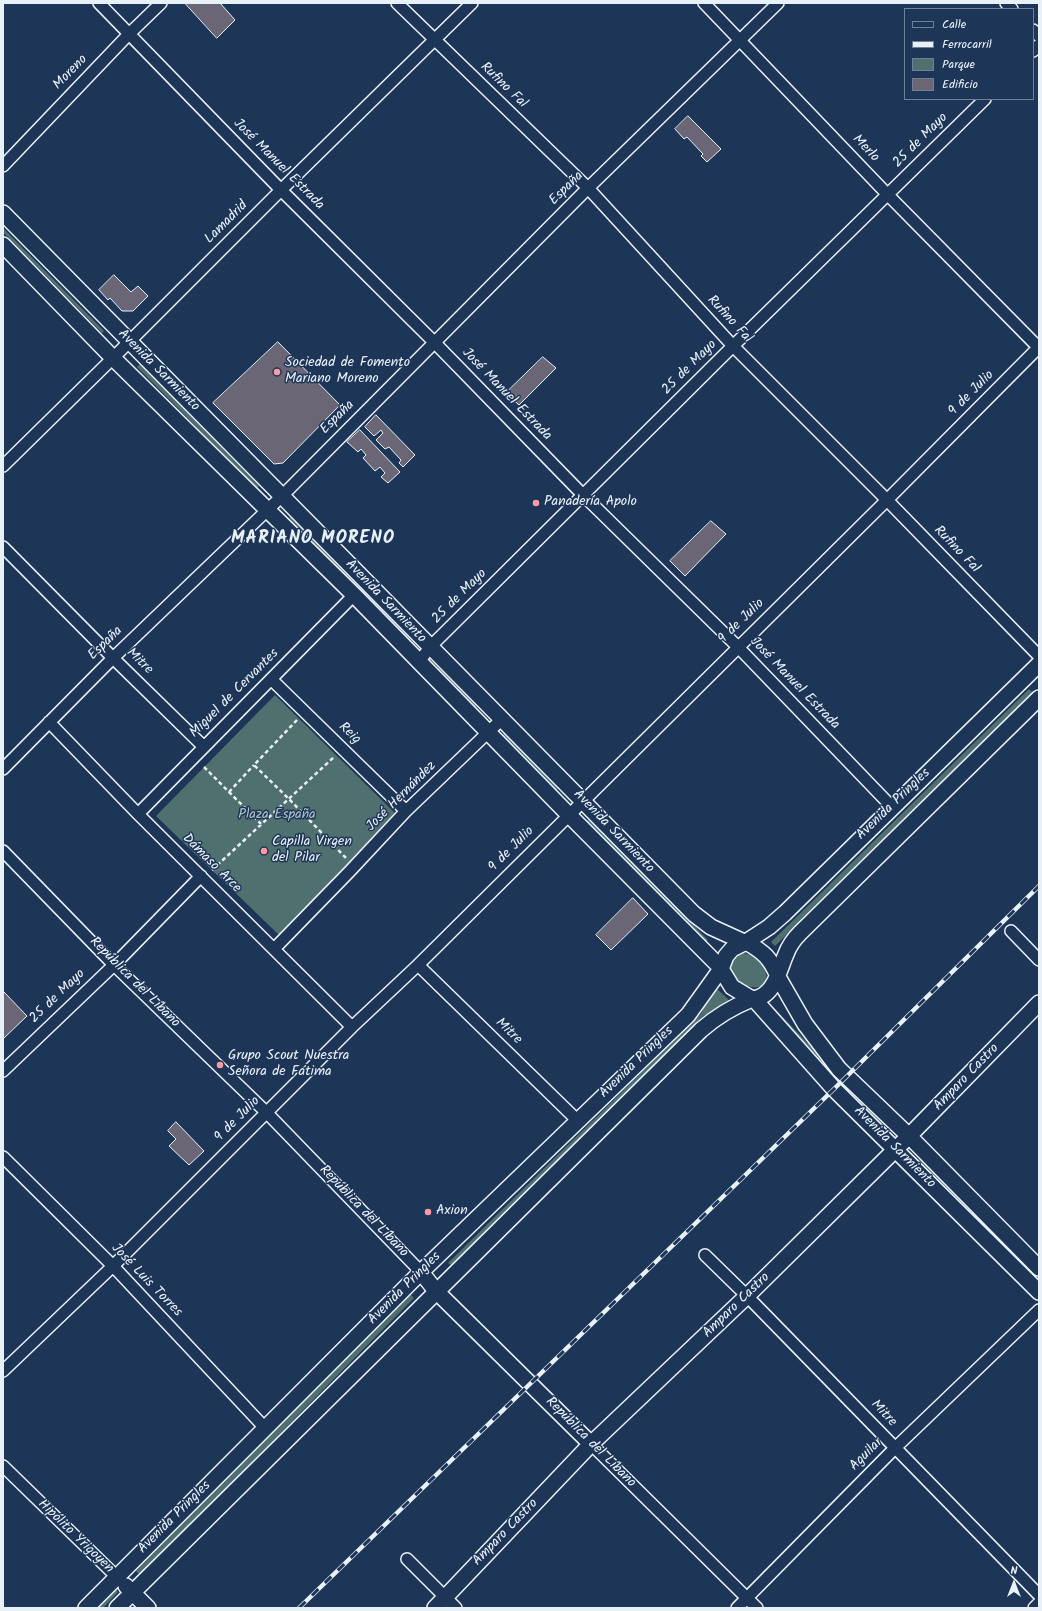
<!DOCTYPE html>
<meta charset="utf-8">
<style>
body{margin:0}
#map{position:relative;width:1042px;height:1611px;overflow:hidden;background:#1d3557;font-family:Kalam,sans-serif}
canvas{display:block}
.frame{position:absolute;inset:0;border:4px solid #e8f1f8;pointer-events:none}
.legend{position:absolute;left:904px;top:8px;width:130px;height:92px;box-sizing:border-box;background:#1d3557;border:1px solid #6e8097;margin:0;padding:5px 7px;list-style:none;font-size:12px;color:#e8f1f8}
.legend li{display:flex;align-items:center;gap:8px;height:20px}
.legend b{width:20px;border:1px solid #6e8097}
.north{position:absolute;left:994px;top:1563px;width:40px;height:40px;-webkit-text-stroke:3px #1d3557;paint-order:stroke;rotate:0deg;font-size:11px;font-weight:700;line-height:16px;text-align:center;color:#e8f1f8}
.north::after{content:'';display:block;margin:auto;width:14px;height:18px;background:#e8f1f8;clip-path:polygon(50% 0,100% 100%,50% 72%,0 100%)}
</style>
<div id="map">
<canvas width="1042" height="1611"></canvas>
<div class="frame"></div>
<ul class="legend">
<li><b style="height:5px;background:#1d3557"></b>Calle</li>
<li><b style="height:5px;background:#e8f1f8"></b>Ferrocarril</li>
<li><b style="height:11px;background:#50706f"></b>Parque</li>
<li><b style="height:11px;background:#6a6675"></b>Edificio</li>
</ul>
<div class="north">N</div>
</div>
<script>
const g = document.querySelector('canvas').getContext('2d');
g.lineJoin = 'round';
function paint(path, color) { g.fillStyle = color; g.fill(path, 'evenodd'); }
function stroke(path, color, width, dash) { g.strokeStyle = color; g.lineWidth = width; g.lineCap = dash ? 'butt' : 'round'; g.setLineDash(dash || []); g.stroke(path); }
function label(font, color, halo, rows, align = 'center') {
  g.font = font + ' Kalam,sans-serif'; g.lineWidth = 3; g.setLineDash([]); g.textBaseline = 'middle'; g.strokeStyle = halo; g.fillStyle = color; for (const [text, x, y, turn = 0] of rows) {
    g.save(); g.translate(x, y); g.rotate((+turn || 0) * Math.PI / 180); g.textAlign = isNaN(turn) ? turn : align; if (halo) g.strokeText(text, 0, 0); g.fillText(text, 0, 0); g.restore();
  }
}
paint(new Path2D(`
 M3,228l101,103 -2,2 -99,-101z
 M140,364l119,122 -2,2 -120,-121z
 M291,516l119,122 -2,2 -119,-122z
 M439,667l38,39 -2,2 -38,-39z
 M1029,689l4,4 -258,253 -4,-4z
 M275,695l122,120 -118,120 -123,-119z
 M504,733l54,56 -2,2 -54,-55z
 M589,819l119,121 -2,2 -120,-121z
 M741,953c4,0 8,1 12,3 7,5 20,21 10,29 -14,11 -50,-19 -22,-32z
 M714,986l16,15 -27,15 -252,249 -3,-2 253,-249z
 M773,1007l54,56 -2,2 -54,-55z
 M844,1082l42,42 -2,2 -42,-42z
 M921,1158l118,120v4l-120,-122z
 M410,1294l4,4 -274,277 -4,-4z
 M115,1588l3,4 -15,16h-8z`), '#50706f');
const building = new Path2D(`
 M185,3h35l15,17 -18,18z
 M688,116l33,33 -14,13 -6,-6 2,-2 -16,-17 -3,2 -9,-10z
 M114,275l17,17 7,-6 10,10 -15,15h-11l-12,-13 -2,2 -9,-10z
 M278,342l62,63 -57,58 -9,1 -61,-61z
 M543,357l13,11 -37,37 -13,-12z
 M376,415l39,40 -12,12 -4,-4 2,-3 -12,-13 -4,2 -9,-9 7,-7 -2,-3 -7,6 -9,-9z
 M360,430l40,42 -12,11 -7,-6 4,-4 -5,-6 -5,4 -12,-13 3,-3 -5,-6 -3,3 -11,-10z
 M711,521l15,13 -41,42 -15,-15z
 M633,898l15,16 -37,36 -15,-15z
 M3,991l24,25 -23,22 -1,-1z
 M176,1122l28,29 -15,14 -20,-19 7,-7 -8,-8z`);
paint(building, '#6a6675');
stroke(building, '#e8f1f8', 1);
const street = new Path2D(`
 M99,3l182,187 154,153 148,152 155,152 154,160
 M397,3l191,185 145,158 154,154 152,156
 M704,3l184,192 151,153
 M1006,3l6,6
 M1033,30l6,6
 M1033,51l6,-6
 M3,166l126,-132 32,-31
 M3,466l110,-108 168,-168 191,-187
 M3,547l110,111 91,89
 M419,662l11,-15 303,-301 252,-247
 M271,679l135,132
 M49,722l89,92 214,213
 M3,769l110,-111 169,-162 306,-308 190,-185
 M138,814l216,-219
 M3,851l111,114 153,148 154,159
 M1011,931l28,29
 M274,949l76,-78 56,-60 96,-92
 M418,965l159,155
 M3,1071l111,-106 87,-89
 M3,1157l110,109 152,162
 M705,1255l42,41 292,299
 M3,1371l110,-105 239,-239 66,-62 469,-465 152,-153
 M591,1444l166,164
 M3,1466l114,111
 M407,1559l49,49
 M737,1608l158,-160 144,-138
 M1034,1608l5,-5`);
const secondary = new Path2D(`
 M3,213l691,701 17,13 33,15
 M3,245l110,113 241,237 215,220 152,153
 M746,942c18,10 24,16 32,34
 M721,969l11,18 20,12c22,-1 27,-29 34,-45 3,-8 8,-15 14,-21l239,-235
 M778,977l27,47 34,45 70,67 130,132
 M754,999l80,90 205,203
 M421,1272l15,19 155,153
 M126,1586l22,22
 M86,1608l335,-336 267,-257 33,-46 5,-13 6,-7 14,-7 23,-15 16,-14 254,-249
 M117,1608l584,-578c16,-14 31,-23 51,-31
 M435,1608l156,-164 156,-148 162,-160 130,-133`);
stroke(street, '#e8f1f8', 14);
stroke(secondary, '#e8f1f8', 18);
stroke(new Path2D(`
 M297,720l-43,45 35,34 57,59
 M204,767l57,57
 M229,792l25,-27
 M212,870l122,-113`), '#e8f1f8', 2.5, [4, 3]);
stroke(street, '#1d3557', 11);
stroke(secondary, '#1d3557', 15);
const rail = new Path2D(`
 M299,1608l535,-519 205,-203`);
stroke(rail, '#e8f1f8', 4.5);
stroke(rail, '#1d3557', 3, [9]);
for (const [x, y, r, color] of [
 [277,372,4,"#ff9aa2"],
 [536,503,4,"#ff9aa2"],
 [264,851,4,"#ff9aa2"],
 [220,1065,4,"#ff9aa2"],
 [428,1212,4,"#ff9aa2"]
]) { const dot = new Path2D(); dot.arc(x, y, r, 0, 2 * Math.PI); g.fillStyle = color; g.fill(dot); stroke(dot, '#1d3557', 1.5); }
label('14px', '#e8f1f8', '#1d3557', [
 ["Moreno",71,73,-46],
 ["Rufino Fal",503,86,44],
 ["25 de Mayo",921,141,-45],
 ["Merlo",865,149,46],
 ["José Manuel Estrada",278,165,45],
 ["España",567,189,-45],
 ["Lamadrid",227,223,-45],
 ["Rufino Fal",729,320,47],
 ["25 de Mayo",690,368,-45],
 ["Avenida Sarmiento",158,371,45],
 ["9 de Julio",972,394,-45],
 ["José Manuel Estrada",506,395,46],
 ["España",338,418,-45],
 ["Rufino Fal",956,550,46],
 ["25 de Mayo",460,597,-45],
 ["Avenida Sarmiento",385,602,46],
 ["9 de Julio",742,622,-44],
 ["España",106,644,-44],
 ["Mitre",139,662,44],
 ["José Manuel Estrada",794,684,46],
 ["Miguel de Cervantes",235,694,-45],
 ["Reig",349,734,44],
 ["José Hernández",402,797,-45],
 ["Avenida Pringles",894,805,-44],
 ["Avenida Sarmiento",613,832,46],
 ["9 de Julio",512,850,-45],
 ["Dámaso Arce",211,864,45],
 ["República del Líbano",134,983,45],
 ["25 de Mayo",58,997,-44],
 ["Mitre",508,1032,44],
 ["Avenida Pringles",637,1063,-44],
 ["Amparo Castro",967,1078,-46],
 ["9 de Julio",238,1120,-45],
 ["Avenida Sarmiento",894,1148,45],
 ["República del Líbano",363,1212,46],
 ["José Luis Torres",146,1281,46],
 ["Avenida Pringles",405,1289,-45],
 ["Amparo Castro",737,1306,-44],
 ["Mitre",883,1414,46],
 ["República del Líbano",590,1443,45],
 ["Aguilar",867,1455,-45],
 ["Avenida Pringles",175,1518,-45],
 ["Amparo Castro",506,1533,-46],
 ["Hipólito Yrigoyen",75,1537,44]
]);
label('14px', '#e8f1f8', '#1d3557', [
 ["Sociedad de Fomento",285,364],
 ["Mariano Moreno",285,380],
 ["Panadería Apolo",544,503],
 ["Capilla Virgen",272,843],
 ["del Pilar",272,859],
 ["Grupo Scout Nuestra",228,1057],
 ["Señora de Fátima",228,1073],
 ["Axion",436,1212]
], 'left');
label('14px', '#b3c4c8', '#1d3557', [
 ["Plaza España",277,816]
]);
g.letterSpacing = '1px';
label('bold 18px', '#e8f1f8', '#1d3557', [
 ["MARIANO MORENO",313,540]
]);
g.letterSpacing = '0px';
</script>
